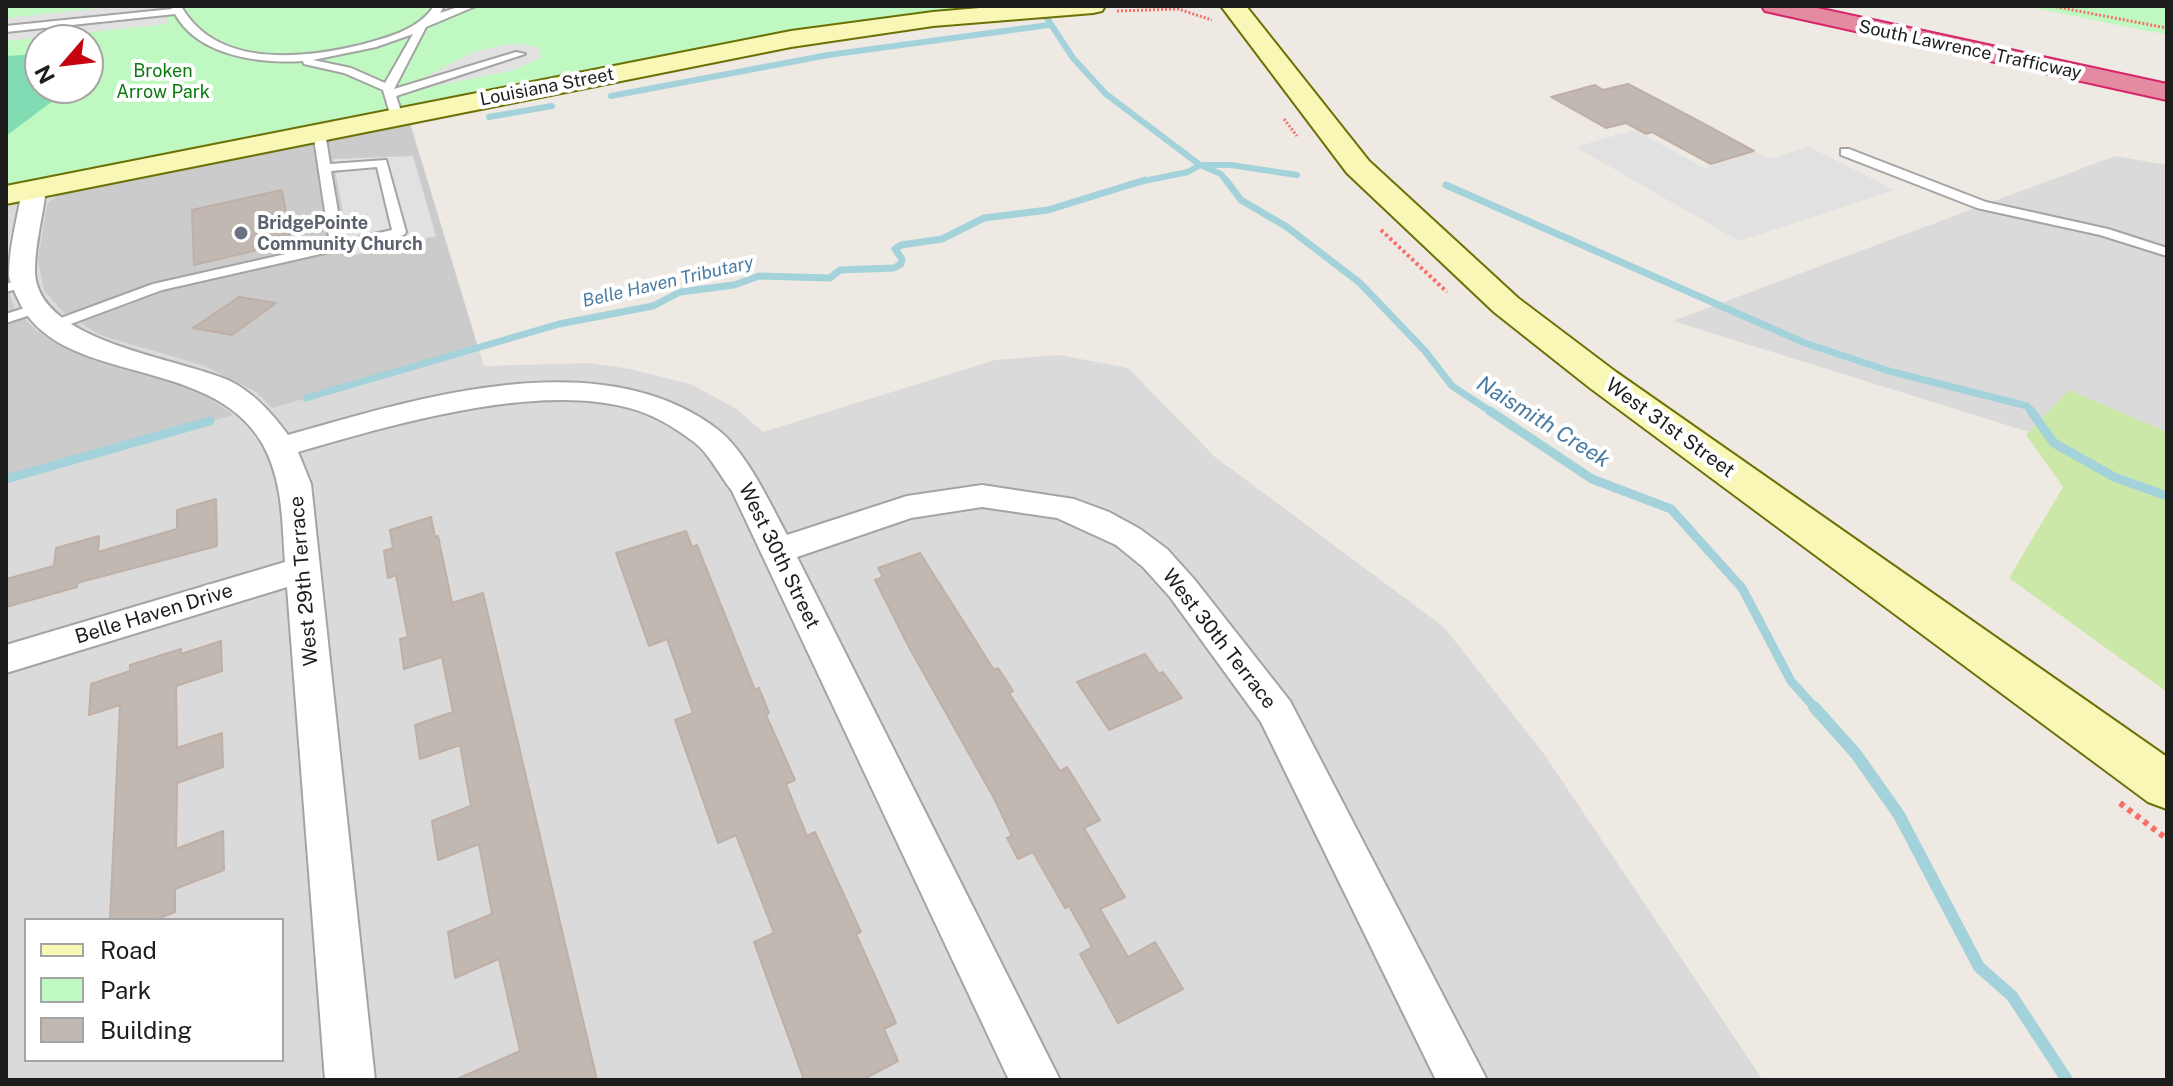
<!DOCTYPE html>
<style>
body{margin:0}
#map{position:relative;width:2173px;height:1086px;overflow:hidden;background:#eee9e2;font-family:"Public Sans",sans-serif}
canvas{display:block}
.frame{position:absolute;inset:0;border:8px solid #1d1d1d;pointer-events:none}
.legend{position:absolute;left:24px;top:918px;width:260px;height:144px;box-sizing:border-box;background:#fff;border:2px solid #a5a5a5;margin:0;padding:10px 14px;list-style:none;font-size:24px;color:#1d1d1d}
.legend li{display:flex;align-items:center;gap:16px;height:40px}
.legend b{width:40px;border:2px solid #a5a5a5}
.north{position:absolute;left:24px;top:24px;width:80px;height:80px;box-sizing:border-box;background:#fff;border:2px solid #a5a5a5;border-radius:50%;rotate:242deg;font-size:22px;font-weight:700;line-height:32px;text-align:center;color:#1d1d1d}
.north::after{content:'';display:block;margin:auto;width:28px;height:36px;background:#c6030f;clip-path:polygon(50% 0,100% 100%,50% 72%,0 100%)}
</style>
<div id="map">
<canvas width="2173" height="1086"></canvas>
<div class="frame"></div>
<ul class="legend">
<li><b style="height:10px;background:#f8f7b6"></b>Road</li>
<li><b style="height:22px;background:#bff8c0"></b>Park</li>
<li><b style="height:22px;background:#c2b8b2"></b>Building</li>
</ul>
<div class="north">N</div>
</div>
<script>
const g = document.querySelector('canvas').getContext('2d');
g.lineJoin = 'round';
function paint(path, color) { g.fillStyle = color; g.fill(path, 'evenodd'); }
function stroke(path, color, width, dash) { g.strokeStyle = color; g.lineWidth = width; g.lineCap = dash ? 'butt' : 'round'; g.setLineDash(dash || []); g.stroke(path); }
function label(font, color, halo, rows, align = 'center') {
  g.font = font + ' "Public Sans",sans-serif'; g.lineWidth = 8; g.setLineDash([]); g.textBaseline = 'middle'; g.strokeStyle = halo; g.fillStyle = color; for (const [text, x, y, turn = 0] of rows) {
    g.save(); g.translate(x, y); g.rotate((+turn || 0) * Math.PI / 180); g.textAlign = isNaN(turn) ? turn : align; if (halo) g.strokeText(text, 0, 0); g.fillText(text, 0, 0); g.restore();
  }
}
paint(new Path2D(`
 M408,115l76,251 104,-3 42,6 60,15 45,24 28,24 232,-72 64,-5 69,13 87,89 229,170 100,127 219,326h-1757v-885zM26,920h256v140h-256z
 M2115,156l52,9v310l-494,-154z`), '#dbdada');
paint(new Path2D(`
 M409,121l69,227 -206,60 -17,-17 -53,-26 -102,-30 -37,-23 -19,-22 -6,-30 9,-56 13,-11z
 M6,281l8,27 22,22 17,12 40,18 87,23 23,10 30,22 -227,64z`), '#cbcbcb');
paint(new Path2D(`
 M2069,390l98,42v260l-158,-114 54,-91 -37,-52z`), '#cce8a8');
paint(new Path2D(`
 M6,6h959l3,5 -962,178zM40,40h48v48h-48z
 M2025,6h142v28l-15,-2z`), '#bff8c0');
paint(new Path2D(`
 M40,54v34h30l-64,48v-80z`), '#81dcb3');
paint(new Path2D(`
 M119,6h47l1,18 -161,17v-23z
 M526,44l14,5 1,9 -27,12 -99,20 -1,-7 60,-31 29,-7z
 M1634,130l71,38 51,-16 14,7 39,-12 86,43 -156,51 -163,-94z
 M413,156l23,80 -85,20 -18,-97z`), '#e1e1e1');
stroke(new Path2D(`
 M1039,6l34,52 33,36 94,71 21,9 6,8
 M611,96l217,-41 221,-30
 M489,117l63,-11
 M1139,182l49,-10 12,-7h31l66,10`), '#a3d2db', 6);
stroke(new Path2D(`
 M1226,180l15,20 46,27 73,56 65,68 27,35 41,27
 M1446,185l359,158 84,28 138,35 5,7
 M306,398l253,-74 94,-18 27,-14 54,-7 25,-9 71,2 10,-8 54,-2 7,-4 1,-5 -7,-10 6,-4 41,-6 42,-21 64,-8 97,-30`), '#a3d2db', 7);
stroke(new Path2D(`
 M1490,411l102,68 79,30 71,79 49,93 25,28
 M2031,411l23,32 60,34 53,19
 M6,479l204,-58`), '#a3d2db', 9);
stroke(new Path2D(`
 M1814,707l42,47 43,61 80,152 33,29 55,84`), '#a3d2db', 12);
const building = new Path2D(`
 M1628,84l67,35 59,32 -43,13 -59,-32 -6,2 -20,-11 -20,5 -55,-31 44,-12 8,5z
 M282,190l9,52 -97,23 -2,-55z
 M239,297l37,6 -44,32 -39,-7z
 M216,499l1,47 -140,37v4l-71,20v-28l48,-13 2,-18 43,-12 -1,16 79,-23v-19z
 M431,517l4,20 3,-1 14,67 31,-10 114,487h-142l65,-29 -21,-92 -44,19 -7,-46 44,-18 -13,-70 -41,16 -6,-39 39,-15 -11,-61 -40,14 -5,-34 38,-13 -11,-55 -38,12 -4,-30 8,-2 -12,-62 -8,3 -4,-27 9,-3 -3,-18z
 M686,531l6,16 5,-2 58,145 4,-2 10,25 -3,2 29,65 -9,4 21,52 8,-4 46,100 -5,2 40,89 -12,6 14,32 -36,19h-58l-50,-138 20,-9 -38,-98 -18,8 -43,-123 18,-7 -26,-74 -18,7 -33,-93z
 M920,553l74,117 4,-2 15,23 -4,2 51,78 7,-4 33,53 -16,8 41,69 -25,12 28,48 27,-15 28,47 -65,34 -38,-69 12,-7 -23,-41 -4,2 -32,-56 -15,7 -11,-21 5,-2 -17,-36 -85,-151 -35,-69 8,-3 -5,-9z
 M221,641l1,30 -46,15 1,62 45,-15 1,34 -46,16 -1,66 47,-18 1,39 -49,19v23l-20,8h-45l10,-215 -31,10 2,-31 39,-13v-6l51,-16v5z
 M1145,654l14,20 4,-2 19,26 -73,32 -32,-48z`);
paint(building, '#c2b8b2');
stroke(building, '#bfafa5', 2);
const lane = new Path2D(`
 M171,6h10c35,62 120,53 179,39 26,-7 59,-15 74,-39h10l-4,7 21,-7h15l-50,21 -32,62 122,-37 9,2 -129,42 7,21 -6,3 -6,-3 -8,-27 -39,-17 -40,-9 -1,-3c-43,3 -105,-5 -128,-47l-169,18v-6l166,-17zM413,34l-28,49 -34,-15 -38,-8 63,-13z
 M319,128l6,4 5,32 56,-4 20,72 -2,3 -242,55 -102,38h-10v-6l103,-38 177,-40 -17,-112zM377,167l15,63 -49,11 -12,-70z
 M1841,149h8l137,53 122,27 59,19v8l-67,-21 -123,-27 -136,-53z
 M23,279l7,4 -2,3 -22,6v-8z
 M37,304l7,4 -2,3 -36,12v-9z`);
const street = new Path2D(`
 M34,182l8,2 4,5c-3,27 -12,58 -11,85 5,69 145,84 195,107 24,12 42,32 58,54 127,-36 312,-95 429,-6 29,22 53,74 70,106l120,-39 75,-11 92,14 35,13 31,17 27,20 27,30 96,122 197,379h-51l-175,-358 -91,-125 -27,-30 -27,-22 -59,-27 -75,-11 -71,11 -114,39 263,523h-51l-277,-589c-12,-15 -23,-38 -38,-49 -13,-10 -32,-22 -47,-28 -95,-38 -255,11 -349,38l13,32 64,596h-50l-38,-493 -281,86v-28l279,-83c-3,-41 -2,-82 -23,-119 -53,-91 -207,-55 -245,-146 -3,-7 -8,-16 -8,-23 0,-27 9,-58 13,-85l4,-5z`);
const secondary = new Path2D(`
 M1003,6h102l-3,5 -9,2 -160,13 -142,21 -785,157v-18l785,-155 142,-19z
 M1221,6h25l123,155 149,137 98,74 551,385v52l-19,-7 -558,-414 -96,-76 -147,-139z`);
const highway = new Path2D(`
 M1762,6h46l359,78v16l-393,-87 -9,-2z`);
stroke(lane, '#a4a4a4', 4);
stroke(street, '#a4a4a4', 4);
stroke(secondary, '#6c7106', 4);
stroke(highway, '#d5266d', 4);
stroke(new Path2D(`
 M2052,6l115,22
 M1117,11l61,-2 34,11
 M1284,119l13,17`), '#f86f6a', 3, [2, 2]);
stroke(new Path2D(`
 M1381,230l66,62`), '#f86f6a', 4, [3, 3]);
stroke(new Path2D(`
 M2120,803l47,36`), '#f86f6a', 6, [5, 5]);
paint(lane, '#fff');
paint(street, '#fff');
paint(secondary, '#f8f7b6');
paint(highway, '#e58ba1');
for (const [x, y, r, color] of [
 [241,233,8,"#6b7280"]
]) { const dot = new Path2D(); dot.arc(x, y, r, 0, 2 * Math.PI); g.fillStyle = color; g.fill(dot); stroke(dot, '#fff', 3); }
label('18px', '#1d1d1d', '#fff', [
 ["South Lawrence Trafficway",1970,50,12],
 ["Louisiana Street",547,87,-11]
]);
label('18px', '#0d790f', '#fff', [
 ["Broken",163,71],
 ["Arrow Park",163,92]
]);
label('bold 18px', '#5b616d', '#fff', [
 ["BridgePointe",257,223],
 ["Community Church",257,244]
], 'left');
label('italic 18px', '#487ba3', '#fff', [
 ["Belle Haven Tributary",668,282,-13]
]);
label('20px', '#1d1d1d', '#fff', [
 ["West 31st Street",1670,428,36],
 ["West 30th Street",779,556,64],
 ["West 29th Terrace",304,581,-95],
 ["Belle Haven Drive",154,614,-17],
 ["West 30th Terrace",1219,639,52]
]);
label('italic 22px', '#487ba3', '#fff', [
 ["Naismith Creek",1543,422,32]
]);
</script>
